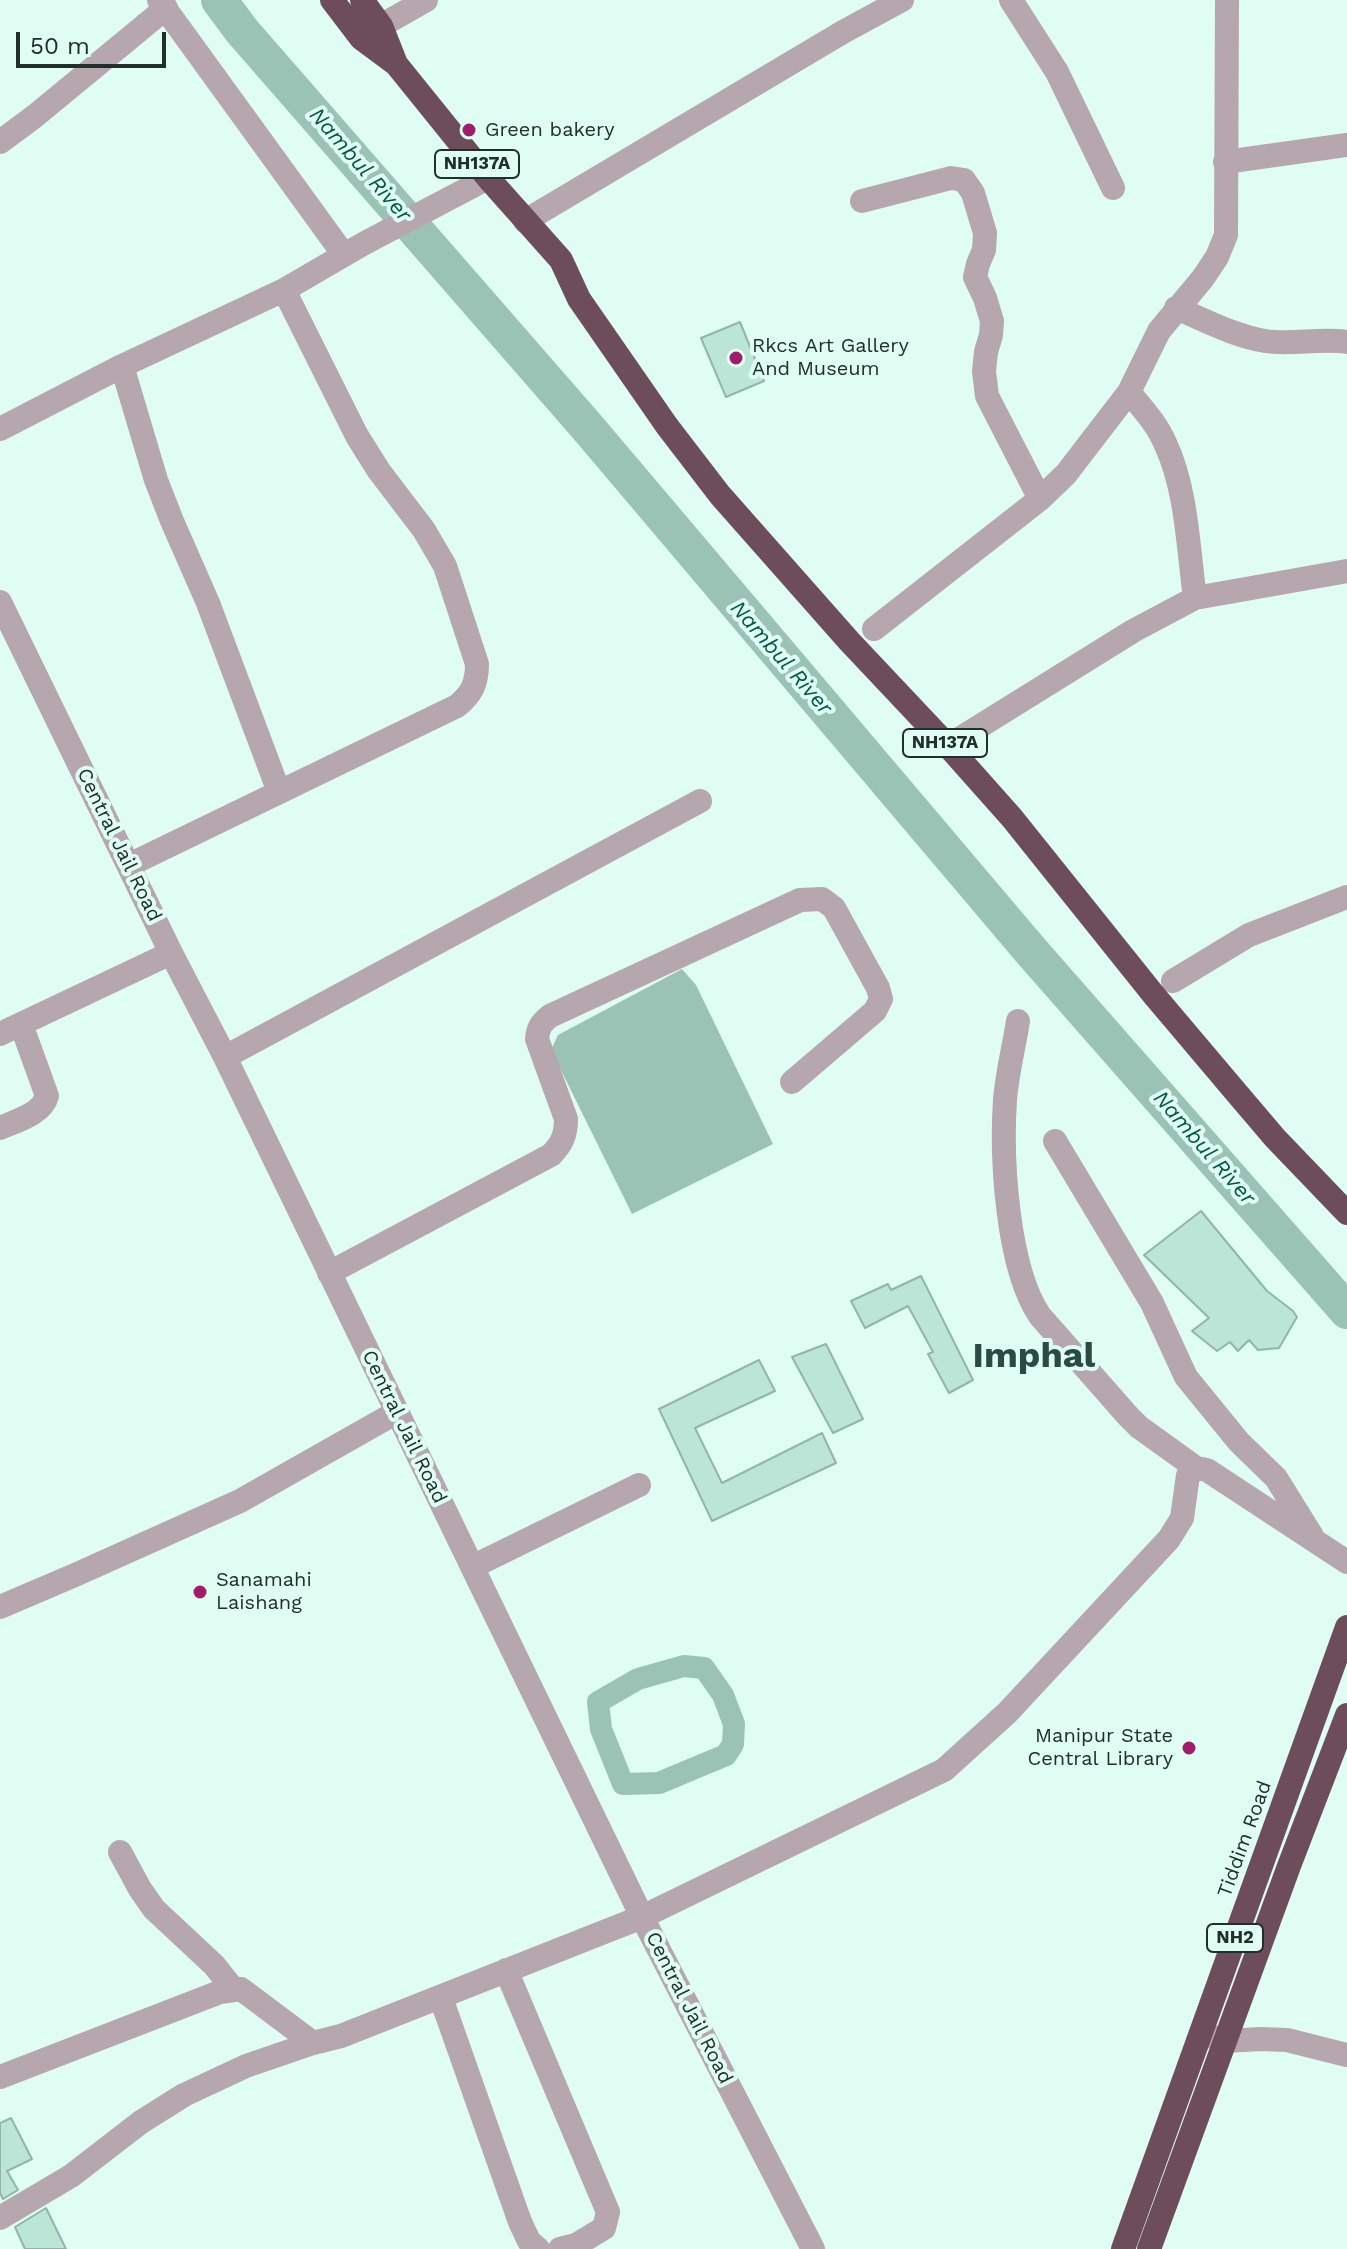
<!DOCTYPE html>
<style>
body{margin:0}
#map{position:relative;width:1347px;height:2249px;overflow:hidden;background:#dffdf3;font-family:"Work Sans",sans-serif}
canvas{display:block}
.scale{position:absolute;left:16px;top:32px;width:150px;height:36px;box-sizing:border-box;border:4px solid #202f2a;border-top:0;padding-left:10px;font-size:24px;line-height:28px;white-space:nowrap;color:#202f2a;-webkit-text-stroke:6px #dffdf3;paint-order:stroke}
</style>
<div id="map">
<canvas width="1347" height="2249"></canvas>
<div class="scale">50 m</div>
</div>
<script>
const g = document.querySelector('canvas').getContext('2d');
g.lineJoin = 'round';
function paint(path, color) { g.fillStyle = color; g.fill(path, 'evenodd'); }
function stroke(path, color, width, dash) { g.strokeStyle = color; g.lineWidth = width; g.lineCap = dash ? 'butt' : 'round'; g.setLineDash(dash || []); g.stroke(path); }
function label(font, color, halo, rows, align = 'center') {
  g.font = font + ' "Work Sans",sans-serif'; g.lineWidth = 8; g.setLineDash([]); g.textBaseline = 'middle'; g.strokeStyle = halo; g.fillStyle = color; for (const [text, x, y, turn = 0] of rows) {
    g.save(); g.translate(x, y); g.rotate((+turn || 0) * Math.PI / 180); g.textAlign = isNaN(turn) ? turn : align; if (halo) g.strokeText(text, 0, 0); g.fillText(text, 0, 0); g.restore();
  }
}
paint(new Path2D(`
 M682,969l14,16 77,159 -141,70 -81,-164 7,-15z`), '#9ac3b6');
stroke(new Path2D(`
 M684,1666l20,2 19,27 11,29 -1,20 -7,11 -67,28 -36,1 -22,-55 -3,-27 40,-23z`), '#9ac3b6', 22);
stroke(new Path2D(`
 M219,0l23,31 346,397 443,523 316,360`), '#9ac3b6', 36);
const building = new Path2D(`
 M740,322l24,59 -38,16 -25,-59z
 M1201,1211l66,80 26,20 4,6 -18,31 -21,2 -9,-10 -11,11 -8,-9 -13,9 -25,-20 17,-13 -65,-63z
 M921,1276l52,104 -24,13 -21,-39 5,-2 -25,-46 -43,22 -14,-27 37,-17 3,6z
 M826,1344l37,75 -30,14 -41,-76z
 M759,1360l16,31 -80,37 27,55 100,-50 14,30 -124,58 -53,-112z
 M11,2118l21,41 -25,12 11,19 -15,9 -3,-6v-70z
 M46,2208l20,41h-41l-10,-22z`);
paint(building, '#bbe5d7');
stroke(building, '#91b6a9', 2);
stroke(new Path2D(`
 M159,0l185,255
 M1011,0l46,72 56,116
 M363,36l63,-36
 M0,142l35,-26 131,-108
 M1225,162l122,-17
 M862,201l89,-23 13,2 9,13 12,40 -1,17 -6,14 -3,13 10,21 7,23 -1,14 -5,17 -2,19 3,25 53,103
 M525,221l318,-189 59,-32
 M1176,308c29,12 58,28 89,33 27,4 55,-3 82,1
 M122,366l34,114 16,41 36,82 71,189
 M1129,392c13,16 28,32 36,51 22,46 23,105 30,155
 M0,429l122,-63 162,-76 79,-46 125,-66
 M0,602l171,351 54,104 417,860 171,332
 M874,629l166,-130 26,-25 63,-82 30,-61 44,-53 14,-21 9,-22 1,-235
 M948,746l185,-115 62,-33 152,-27
 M129,865l328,-159c15,-12 20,-23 20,-42l-32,-98 -21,-36 -45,-59 -22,-35 -73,-146
 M1173,981l76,-46 98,-38
 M1018,1021c-4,26 -11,53 -13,79 -4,58 2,168 35,216l88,100 11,11 57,41
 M0,1034l171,-81
 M225,1057l475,-256
 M0,1128c16,-7 42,-14 47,-32l-26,-72
 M1055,1141l97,162 34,74 53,65 37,36 36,58
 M329,1273l222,-118c11,-11 15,-20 15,-36l-29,-80c1,-11 4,-16 13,-23l250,-116 22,-1 12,9 44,80 3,11 -6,12 -83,71
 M472,1567l167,-82
 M0,1607l75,-32 165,-74 157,-89
 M120,1852l20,37 14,20 60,56 20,25
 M506,1970l102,242 -4,16 -28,17 -16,4
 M441,1998l79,224 9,19 9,8
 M1201,2033l24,8 36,-2 26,1 60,15
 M0,2077l220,-85 21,-3 72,54 28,-7 301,-119 302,-147 63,-57 162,-174 13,-21 6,-43 8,-7 11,2 140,92
 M0,2218l71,-42 70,-54 43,-27 62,-29 67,-23`), '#b6a6ad', 24);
stroke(new Path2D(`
 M332,0l29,38 35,26 92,114 73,82 18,39 88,127 53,69 129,146 99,105 64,72 141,176 82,97 40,47 72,75
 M362,0l19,26 15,38
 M1123,2249l224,-622
 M1149,2249l140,-383 58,-151`), '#6d4d5b', 24);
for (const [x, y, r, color] of [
 [469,130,8,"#a11c6b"],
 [736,358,8,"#a11c6b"],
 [200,1592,8,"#a11c6b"],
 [1189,1748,8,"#a11c6b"]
]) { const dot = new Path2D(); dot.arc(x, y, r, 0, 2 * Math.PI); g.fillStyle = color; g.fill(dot); stroke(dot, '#dffdf3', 3); }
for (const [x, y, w] of [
 [477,164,84],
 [945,743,84],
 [1235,1938,56]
]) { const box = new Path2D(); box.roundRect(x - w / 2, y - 14, w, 28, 6); g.fillStyle = '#dffdf3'; g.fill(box); stroke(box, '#202f2a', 2); }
label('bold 18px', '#202f2a', null, [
 ["NH137A",477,164],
 ["NH137A",945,743],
 ["NH2",1235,1938]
]);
label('20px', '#202f2a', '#dffdf3', [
 ["Green bakery",485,130],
 ["Rkcs Art Gallery",752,346],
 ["And Museum",752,369],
 ["Sanamahi",216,1580],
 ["Laishang",216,1603],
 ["Manipur State",1173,1736,"right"],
 ["Central Library",1173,1759,"right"]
], 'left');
label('20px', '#202f2a', '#dffdf3', [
 ["Central Jail Road",119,845,64],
 ["Central Jail Road",404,1427,64],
 ["Tiddim Road",1245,1839,-70],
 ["Central Jail Road",689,2008,63]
]);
label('italic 22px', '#025847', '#dffdf3', [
 ["Nambul River",360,165,49],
 ["Nambul River",781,658,49],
 ["Nambul River",1204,1148,49]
]);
label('bold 36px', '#294b41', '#dffdf3', [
 ["Imphal",1034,1356]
]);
</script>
